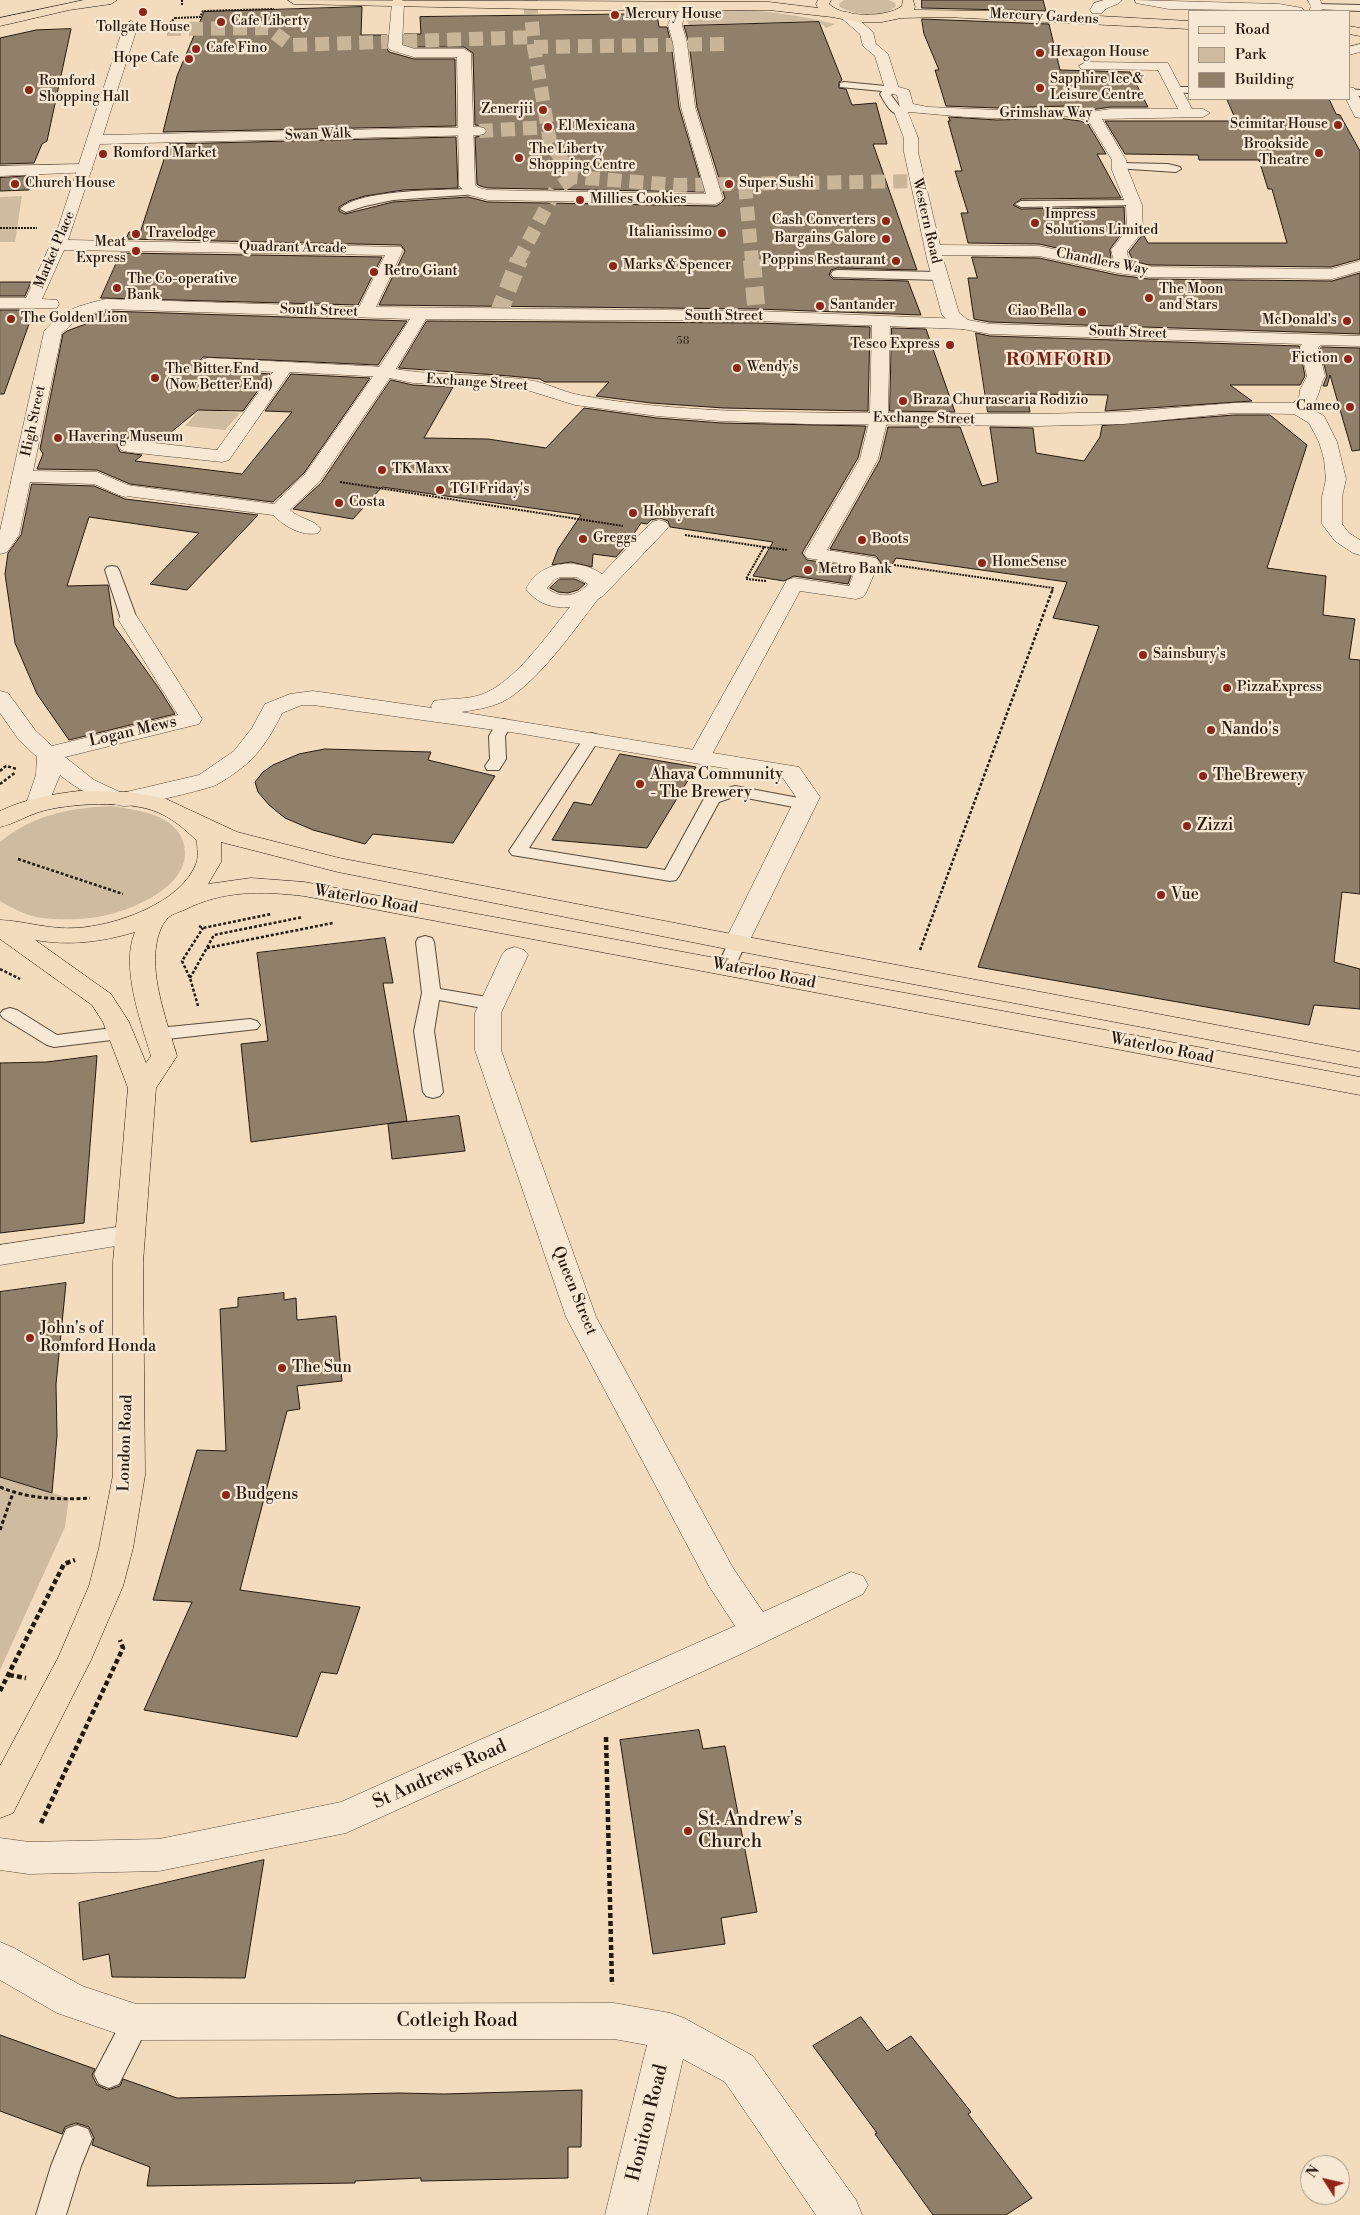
<!DOCTYPE html>
<style>
body{margin:0}
#map{position:relative;width:1360px;height:2215px;overflow:hidden;background:#f2dcbd;font-family:"Libre Bodoni",serif}
canvas{display:block}
.legend{position:absolute;left:1188px;top:10px;width:162px;height:90px;box-sizing:border-box;background:#f7e8d4;border:1px solid #a39685;margin:0;padding:6px 9px;list-style:none;font-size:15px;color:#261a0f}
.legend li{display:flex;align-items:center;gap:10px;height:25px}
.legend b{width:25px;border:1px solid #a39685}
.north{position:absolute;left:1300px;top:2155px;width:50px;height:50px;box-sizing:border-box;background:#f7e8d4;border:1px solid #a39685;border-radius:50%;rotate:305deg;font-size:14px;font-weight:700;line-height:20px;text-align:center;color:#261a0f}
.north::after{content:'';display:block;margin:auto;width:18px;height:22px;background:#8f2418;clip-path:polygon(50% 0,100% 100%,50% 72%,0 100%)}
</style>
<div id="map">
<canvas width="1360" height="2215"></canvas>
<ul class="legend">
<li><b style="height:6px;background:#f2dcbd"></b>Road</li>
<li><b style="height:14px;background:#cfbb9f"></b>Park</li>
<li><b style="height:14px;background:#907f69"></b>Building</li>
</ul>
<div class="north">N</div>
</div>
<script>
const g = document.querySelector('canvas').getContext('2d');
g.lineJoin = 'round';
function paint(path, color) { g.fillStyle = color; g.fill(path, 'evenodd'); }
function stroke(path, color, width, dash) { g.strokeStyle = color; g.lineWidth = width; g.lineCap = dash ? 'butt' : 'round'; g.setLineDash(dash || []); g.stroke(path); }
function label(font, color, halo, rows, align = 'center') {
  g.font = font + ' "Libre Bodoni",serif'; g.lineWidth = 4.5; g.setLineDash([]); g.textBaseline = 'middle'; g.strokeStyle = halo; g.fillStyle = color; for (const [text, x, y, turn = 0] of rows) {
    g.save(); g.translate(x, y); g.rotate((+turn || 0) * Math.PI / 180); g.textAlign = isNaN(turn) ? turn : align; if (halo) g.strokeText(text, 0, 0); g.fillText(text, 0, 0); g.restore();
  }
}
paint(new Path2D(`
 M844,0h45l6,3 1,3c-12,13 -43,9 -56,1l-1,-3z
 M738,10c34,1 64,6 97,14l-9,4 -7,-6 -130,4 -2,-6 14,-9z
 M22,196l-7,46h-15v-45z
 M200,409l40,4 -15,17 -40,-4z
 M111,806c19,3 39,5 55,15 9,5 16,14 18,24 9,38 -46,63 -77,70 -20,5 -44,5 -65,3 -15,-2 -29,-9 -42,-17v-59c33,-27 69,-34 111,-36z
 M0,1477l69,21 -4,29 -65,143z`), '#cfbb9f');
const building = new Path2D(`
 M922,0h121l3,11 -124,-3z
 M362,7l-1,28h26l-1,12 3,5 25,7h41l1,67 -293,6 14,-56 27,-64z
 M657,14l2,13h8l4,16 8,64 25,85 -216,-4 -8,-2 -3,-2 -2,-47 9,-1 4,-6 -4,-4 -9,-1 -2,-72 -9,-6h-49l-11,-3v-10h17l-1,-17z
 M922,19l127,5 11,46 70,2 18,35h-37l-21,3 -22,-4 -70,2 -52,-2 -11,-36h4l-15,-36z
 M819,22l23,58 -3,2v6l7,1 6,16 24,-2 11,41h-14l44,126 -80,-2 -6,2 -2,5 4,4 75,2 13,34 -164,-6 -378,-4 26,-54 -4,-6 -275,-6 3,-7 11,1 29,-89 287,-7 2,51 -55,2 -38,6 -16,5 -10,6v4l6,3 48,-12 75,-5 20,5 228,4 5,-3 4,-5 -28,-91 -8,-64 -5,-17z
 M71,29l-24,112 -5,3 -8,19 -34,1v-126l36,-8z
 M1227,99h102l7,15 4,1 20,36v108l-29,8 -182,-2 -16,-4 -4,-9 14,-18 5,9h139l-15,-54h-4l-9,-29h-60l-1,-5 -73,-1 -20,-33h131z
 M949,117l48,3 61,-2 22,3 8,3 18,30h-9l24,44 -100,1 -8,6 8,4 103,-2 1,22 -15,20 1,11 -72,-16 -71,-1 -7,-30h7l-13,-42h7l-14,-50h2z
 M31,176l-2,14 -29,1v-13z
 M121,253l261,4 -24,48 -257,-7z
 M972,257l67,1 78,17 32,4 183,2 28,-8v61l-370,-12 -16,-3 -6,-41h9z
 M0,282h31l-6,14h-25z
 M0,310h34l-30,84h-4z
 M106,311l301,10 -29,44 -175,-8 -5,6 5,6 67,5 -27,37 -45,-1 -39,32 -31,-4 -8,2 -3,5 3,7 22,3 -7,6 107,13 50,-62 -27,-1 26,-37 79,4 -66,95 -31,29 -143,-18 -33,-14 -60,-1 6,-15 -3,-5 23,-115 4,-3 24,-9 3,-7z
 M427,321l330,2 113,4 -2,84 -144,-3 -73,-5 -55,-7 13,-14h-64l-5,-3 -30,-3 -111,-8z
 M892,328l34,1 29,83 -65,-1z
 M976,333l14,3 309,10 6,30 -5,9h-70l22,16 -147,10 3,-16 -81,-1 3,18h-42z
 M1322,347l38,1v102l-8,1 -22,-76 -3,11h-4l4,-10 -7,-27z
 M391,380l22,5 40,2 -29,51 64,1 58,9 38,-40 73,10 64,5 145,3 -8,32 -56,95 5,7 47,7 -6,17 -54,-8 -10,5 -31,-5 20,-34 -103,-15 -2,-6 -8,-3 -9,2 -4,4 -6,-1 -16,24 -9,10 -23,-3 -1,13 -21,-5 -19,3 6,-16 23,-34 -199,-28 -29,32 -60,-10 28,-26z
 M1234,415h36l37,30 -40,123 59,8 -3,39 32,4 -6,40 11,1v234l-18,-2 -8,70 26,7v40l-46,-4 -5,20 -331,-58 121,-341 -46,-8 14,-36 -171,-24 -10,17 -10,-2 5,-10 -5,-7 -46,-7 50,-89 8,-33h72l22,59 16,-4 -8,-55 43,1 3,25 48,8 16,-24 2,-11z
 M32,484l62,2 31,13 133,16 -71,75 -37,-6 49,-51 -110,-16 -22,69 41,-1 6,41 44,61 17,27 -106,26 -32,-46 -22,-51 -10,-69 3,-21 13,-18z
 M560,579h15l10,5 -7,6 -10,3 -10,-1 -8,-4z
 M325,749l106,3 -3,8 67,16 -42,67 -80,-9 -8,10 -52,-14 -28,-12 -16,-13 -11,-13 -3,-10 8,-10 10,-7 26,-11z
 M620,754l76,13 -49,81 -95,-8 22,-38 17,3z
 M385,938l8,45h-10l24,138 -156,21 -10,-98 27,-3 -11,-88z
 M97,1056l-13,167 -84,10v-170l46,-1z
 M459,1116l6,35 -73,8 -4,-35z
 M66,1283l-10,101 1,52 -5,57 -52,-16v-185z
 M284,1293v7l12,-2 1,22 39,-4 6,65 -45,5 3,23 -13,2 -47,179 120,17 -23,67 -16,-2 -24,65 -153,-27 48,-108 -39,-2 44,-150 29,1 -6,-142 18,-2v-9z
 M699,1730l4,19 22,-3 32,166 -36,6 4,26 -72,10 -33,-214z
 M264,1860l-19,118 -133,-1 -3,-23 -26,6 -4,-57z
 M861,2017l26,34 24,-15 60,76 -3,2 64,84 -26,17h-73l-58,-81 2,-1 -64,-87z
 M0,2035l95,34 -3,6 5,10 11,5 12,-4 3,-7 54,19 222,-5 45,1 138,-4 -1,57h-13v31l-147,3v-3l-66,3v2l-208,3 3,-19 -58,-22 2,-7 -5,-11 -13,-4 -11,4 -3,7 -62,-23z`);
paint(building, '#907f69');
stroke(building, '#261a0f', 1);
stroke(new Path2D(`
 M530,0l4,47 16,95 23,35 104,8 240,-4
 M167,29l101,-1 22,17 243,-8
 M534,47l191,-3
 M479,131l69,-4
 M745,185l7,76
 M518,261l38,-72 17,-12`), '#c9b59a', 14, [14, 8]);
stroke(new Path2D(`
 M752,260l5,56
 M498,315l21,-55`), '#c9b59a', 18, [18, 9]);
const service = new Path2D(`
 M1317,4l43,1v6l-46,-2 -2,-2z
 M844,82l52,5 1,2 -6,6 9,12 6,-3 5,3 -6,7c-14,3 -19,-10 -25,-20l2,-3 -42,-4v-4z
 M1175,87h14v6l-18,-1 -1,-2z
 M1349,89l11,1v6l-11,-1z
 M1119,163l49,1 12,3 1,2 -5,3 -61,-4 -1,-2z
 M474,189l6,3 -2,2 -85,6 -28,6 -19,6 -6,-3c19,-20 105,-19 134,-20z
 M1134,200l6,3 -2,2 -117,2 -6,-3 6,-3z
 M837,270l102,2 6,4 -6,4 -106,-3 -2,-3 2,-3z
 M112,566l5,1 2,3 18,49 -3,3h-10l-3,-3 -16,-49 2,-3z
 M504,719l6,2 2,3 -7,12 1,23 -7,11h-12l-2,-4 5,-7 -1,-23 9,-15z
 M592,733l6,2 2,3 -71,110 136,22 41,-75 29,-9 69,13 6,1 3,4 -3,4 -6,1 -68,-13 -17,6 -40,74 -3,4 -6,1 -158,-26 -3,-4 77,-116z
 M425,936l7,2 2,4 6,47 53,9 7,2 3,4 -3,4 -7,2 -54,-10 -5,31 9,61 -3,4 -7,2 -7,-2 -3,-4 -9,-61 8,-38 -6,-51 2,-4z
 M737,937l7,2 2,4 -13,28 -7,2 -7,-2 -2,-4 13,-28z
 M10,1008l7,2 40,25 63,-8 7,2 3,4 -3,4 -7,2 -66,8 -7,-2 -44,-27 -3,-4 3,-4z
 M250,1019l7,2 3,4 -3,4 -99,11 -7,-2 -3,-4 3,-4 7,-2z
 M136,2009l10,4 4,9 -31,62 -10,4 -10,-4 -5,-10 32,-61z
 M77,2125l11,4 4,10 -11,27 -15,49h-30l15,-49 15,-37z`);
const pedestrian = new Path2D(`
 M131,21l7,4 -35,110 376,-8 5,1 2,3 -2,3 -5,1 -379,9 -32,96 333,7 2,3 -27,57 381,4 206,8 6,1 3,4 -3,4 -6,1 -206,-8 -331,-2 -32,53 -75,110 -29,28c9,9 24,9 31,19l-3,4c-16,4 -34,-7 -45,-18l-154,-20 -3,-4 3,-4 7,-2 148,19 31,-30 71,-102 34,-53 -304,-10 -29,10 -18,17h-12l-3,-4c16,-22 37,-27 62,-33l253,8 26,-52 -321,-5 -22,49 15,1 2,4 -2,4h-57v-10h26l32,-70 66,-203z
 M879,412l7,2 2,4 -10,41 -51,91 49,8 3,4 -13,31 -3,4 -7,2 -56,-8 -89,165 -3,5 -8,2 -8,-2 -3,-5 98,-176 7,-2 55,8 8,-20 -50,-8 -3,-4 56,-95 10,-41 2,-4z`);
const minor = new Path2D(`
 M393,0h9l2,3 -2,42 13,4h49l7,4 4,132 4,3 9,2 218,4 -25,-87 -8,-64 -5,-18 5,-13 17,-9h10l1,3 -17,11 -2,8 5,18 8,64 28,92 -3,3 -5,2 -227,-4 -19,-5 -10,-9 -2,-129h-43l-24,-7 -2,-3 4,-44z
 M1104,0h18c-5,7 -15,5 -20,13h-10l-2,-3 4,-7z
 M1135,0l144,4 23,4 2,3 -135,-2 -33,-6z
 M1308,0h12l3,7 -2,4h-12l2,-4z
 M1360,44v8l-11,3v-8z
 M1086,62l82,1 24,46h11l7,4 -7,4 -101,2 24,41 2,10 14,35 1,26 -16,20c1,14 10,15 22,16l182,2 29,-8v10l-28,8 -183,-2 -32,-4 -78,-17 -97,-1 17,58 9,7 22,4 370,12v10l-39,-1 -3,3 7,28c-6,11 -6,24 -15,32l14,8 13,26 9,37 -4,18v27l7,9 11,7v15l-7,-2 -18,-12 -13,-17v-27l4,-18 -2,-20 -5,-17 -10,-19 -15,-9 -60,-1 -111,11 -86,2 -229,-2 -87,-3 -64,-5 -82,-11 -48,-15 -114,-7 -28,-6 -95,-5 -61,88 -7,2 -94,-10 -7,-2 -2,-4 2,-4 7,-2 89,10 56,-78 -70,-5 -3,-4 3,-4 6,-1 176,9c47,10 95,6 143,13 18,2 34,12 51,15 95,18 195,17 291,18l2,-91 3,-4h12l3,4 -2,91 149,1 86,-2 111,-9h59l6,-5 1,-8 7,-14 -7,-29 2,-3 -312,-10 -33,-6 -15,-13 -15,-56 -23,-107v-14l-10,-26 6,-4 -3,-13 -10,-3 -2,-3 7,-4 17,5 4,14 15,3 70,3 70,-2 22,4 21,-3h67l-20,-39 -77,-1 -2,-3zM908,112c28,2 59,6 89,6 23,1 74,-7 92,4l23,38v10l14,35 1,25 -16,20 3,12 -75,-16 -99,-1 -22,-93v-14z
 M1349,87l5,1 6,11v19l-5,-1 -9,-18h3z
 M85,164l5,2 3,3 -3,3 -90,4v-10z
 M53,327l6,1 3,4 -29,139 64,1 36,15 3,4 -3,4 -7,2 -7,-2 -25,-11 -64,-2 -11,53 -12,17 -7,2v-23l44,-199 3,-4z
 M659,520l7,2 3,4 -3,4 -63,66 -5,3c-24,31 -62,86 -96,103 -13,6 -28,8 -41,10l338,55 21,30 -74,151 -9,3 -9,-3 -4,-5 72,-146 -13,-19 -266,-45 -204,-28h-11l-20,8c-8,17 -19,35 -32,48 -9,8 -23,18 -34,24 -12,5 -82,22 -93,21 -23,-4 -45,-16 -63,-31l-14,34 -8,2 -8,-2 -4,-5 10,-29 1,-18 -18,-17 -19,-27v-22l8,2 27,37 17,16 126,-31 -60,-96 4,-4 7,-2 7,2 66,104 -3,5 -134,33 29,23 28,13 77,-18 35,-24 18,-23 13,-24 25,-10 23,-3 119,17 -1,-2 3,-5c15,-3 31,-1 46,-6 34,-11 67,-60 90,-88 -17,2 -34,-4 -44,-18 13,-28 51,-32 76,-15l50,-52zM560,577h16l12,7c-10,13 -29,15 -41,4l7,-8z
 M515,947l9,3 4,5 -27,58v37l95,267 137,251 30,44 88,-40 12,4 5,9 -5,9 -124,61 -393,178 -187,38 -130,3 -29,-4v-32l29,4 130,-3 182,-37 394,-176 -26,-40 -143,-269 -91,-267v-37l27,-58 4,-5z
 M130,1225l10,3 5,7 -5,7 -140,23v-20z
 M0,1942l14,6 68,38 54,18 478,-1 56,10 14,5 69,38 103,144 6,15h-46l-91,-133 -42,-23 -36,156h-42l42,-170 -33,-6 -478,1 -79,-27 -57,-33z`);
const tertiary = new Path2D(`
 M846,12l5,1 22,19 3,12 12,10 11,35 -2,3h-10l-2,-3 -10,-33 -12,-10 -3,-12 -21,-18z`);
const primary = new Path2D(`
 M84,0h33l-6,4 -42,6 -69,16v-8z
 M288,0l481,2 49,6 -2,-4 2,-4h13l-2,4c14,14 58,14 73,2l1,-6h10l2,7 -1,3 94,1 181,10v8l-243,-12 -45,1 -19,4h-24l-26,-5 -63,-7h-186l-289,-6z
 M1349,26l11,2v8l-11,-2z
 M79,791l50,1 35,6 73,34 102,26 398,77 623,117v16l-623,-117 -399,-79 -117,-30v20l-13,22 43,-6 53,4 1056,195v18l-1056,-199c-42,-5 -81,-6 -120,14 -5,2 -13,4 -17,9 -6,6 -10,19 -11,28 -5,33 12,78 21,109l-21,32 -13,174 2,213 -12,73 -10,38 -32,74 -78,153 -13,5v-52l58,-108 31,-72 10,-38 14,-73v-213l15,-174 -25,-66 -11,-17 -92,-66v-19c25,1 50,10 76,8 39,-2 105,-25 120,-64 3,-7 1,-16 1,-23 -12,-12 -25,-23 -40,-29 -27,-12 -90,-9 -118,0 -13,4 -25,12 -39,15v-16c25,-12 52,-17 79,-20zM135,932c-15,34 6,90 16,124l-5,7 -17,-41 -18,-28 -76,-54c35,6 67,2 100,-8z`);
stroke(service, '#594a3a', 2);
stroke(pedestrian, '#594a3a', 1);
stroke(minor, '#594a3a', 1);
stroke(tertiary, '#594a3a', 1);
stroke(primary, '#261a0f', 1);
stroke(new Path2D(`
 M182,0v6
 M175,18l25,-1 3,-6 71,-2
 M155,24l15,-1 6,-6
 M0,228h37
 M340,482l283,44
 M685,535l79,12
 M894,565l159,23 -1,4
 M766,581l-20,-2 18,-32 24,3`), '#261a0f', 2, [2, 1]);
stroke(new Path2D(`
 M0,771l6,-5 11,3
 M0,784l16,-12
 M18,859l105,35
 M199,926l4,2 68,-14
 M207,948l126,-25
 M920,950l132,-359
 M0,969l20,10
 M190,978l24,-43 89,-18
 M198,1006l-8,-28 -8,-17 21,-33`), '#261a0f', 2.5, [3, 2]);
stroke(new Path2D(`
 M0,1487c29,12 59,13 90,11
 M0,1530l13,-37`), '#261a0f', 3, [4, 2.5]);
stroke(new Path2D(`
 M9,1675l17,3
 M0,1691l64,-127 11,-4
 M606,1737l6,248
 M41,1823l82,-175 -3,-8`), '#261a0f', 4.5, [5, 3]);
paint(service, '#f7e8d4');
paint(pedestrian, '#f7e8d4');
paint(minor, '#f7e8d4');
paint(tertiary, '#f7e8d4');
paint(primary, '#f2dcbd');
for (const [x, y, r, color] of [
 [143,12,5,"#8f2418"],
 [615,15,5,"#8f2418"],
 [221,22,5,"#8f2418"],
 [196,49,5,"#8f2418"],
 [1040,53,5,"#8f2418"],
 [189,59,5,"#8f2418"],
 [1040,88,5,"#8f2418"],
 [29,90,5,"#8f2418"],
 [543,110,5,"#8f2418"],
 [1338,125,5,"#8f2418"],
 [548,127,5,"#8f2418"],
 [1319,153,5,"#8f2418"],
 [103,154,5,"#8f2418"],
 [519,158,5,"#8f2418"],
 [15,184,5,"#8f2418"],
 [729,184,5,"#8f2418"],
 [580,200,5,"#8f2418"],
 [886,221,5,"#8f2418"],
 [1035,223,5,"#8f2418"],
 [722,233,5,"#8f2418"],
 [136,234,5,"#8f2418"],
 [886,239,5,"#8f2418"],
 [136,251,5,"#8f2418"],
 [896,261,5,"#8f2418"],
 [613,266,5,"#8f2418"],
 [374,272,5,"#8f2418"],
 [117,288,5,"#8f2418"],
 [1149,298,5,"#8f2418"],
 [820,306,5,"#8f2418"],
 [1082,312,5,"#8f2418"],
 [11,319,5,"#8f2418"],
 [1347,321,5,"#8f2418"],
 [950,345,5,"#8f2418"],
 [1348,359,5,"#8f2418"],
 [737,368,5,"#8f2418"],
 [155,378,5,"#8f2418"],
 [903,401,5,"#8f2418"],
 [1350,407,5,"#8f2418"],
 [58,438,5,"#8f2418"],
 [382,470,5,"#8f2418"],
 [440,490,5,"#8f2418"],
 [339,503,5,"#8f2418"],
 [633,513,5,"#8f2418"],
 [583,539,5,"#8f2418"],
 [862,540,5,"#8f2418"],
 [982,563,5,"#8f2418"],
 [808,570,5,"#8f2418"],
 [1143,655,5,"#8f2418"],
 [1227,688,5,"#8f2418"],
 [1211,730,5,"#8f2418"],
 [1203,776,5,"#8f2418"],
 [640,784,5,"#8f2418"],
 [1187,826,5,"#8f2418"],
 [1161,895,5,"#8f2418"],
 [30,1338,5,"#8f2418"],
 [282,1368,5,"#8f2418"],
 [226,1495,5,"#8f2418"],
 [688,1831,5,"#8f2418"]
]) { const dot = new Path2D(); dot.arc(x, y, r, 0, 2 * Math.PI); g.fillStyle = color; g.fill(dot); stroke(dot, '#f7e8d4', 2); }
label('11px', '#403326', null, [
 ["58",683,341]
]);
label('14px', '#261a0f', '#f7e8d4', [
 ["Mercury House",625,15],
 ["Cafe Liberty",231,22],
 ["Tollgate House",143,28,"center"],
 ["Cafe Fino",206,49],
 ["Hexagon House",1050,53],
 ["Hope Cafe",179,59,"right"],
 ["Sapphire Ice &",1050,80],
 ["Leisure Centre",1050,96],
 ["Romford",39,82],
 ["Shopping Hall",39,98],
 ["Zenerjii",533,110,"right"],
 ["Scimitar House",1328,125,"right"],
 ["El Mexicana",558,127],
 ["Brookside",1309,145,"right"],
 ["Theatre",1309,161,"right"],
 ["The Liberty",529,150],
 ["Shopping Centre",529,166],
 ["Romford Market",113,154],
 ["Church House",25,184],
 ["Super Sushi",739,184],
 ["Millies Cookies",590,200],
 ["Impress",1045,215],
 ["Solutions Limited",1045,231],
 ["Cash Converters",876,221,"right"],
 ["Italianissimo",712,233,"right"],
 ["Travelodge",146,234],
 ["Bargains Galore",876,239,"right"],
 ["Meat",126,243,"right"],
 ["Express",126,259,"right"],
 ["Poppins Restaurant",886,261,"right"],
 ["Marks & Spencer",623,266],
 ["Retro Giant",384,272],
 ["The Co-operative",127,280],
 ["Bank",127,296],
 ["The Moon",1159,290],
 ["and Stars",1159,306],
 ["Santander",830,306],
 ["Ciao Bella",1072,312,"right"],
 ["The Golden Lion",21,319],
 ["McDonald's",1337,321,"right"],
 ["Tesco Express",940,345,"right"],
 ["Fiction",1338,359,"right"],
 ["Wendy's",747,368],
 ["The Bitter End",165,370],
 ["(Now Better End)",165,386],
 ["Braza Churrascaria Rodizio",913,401],
 ["Cameo",1340,407,"right"],
 ["Havering Museum",68,438],
 ["TK Maxx",392,470],
 ["TGI Friday's",450,490],
 ["Costa",349,503],
 ["Hobbycraft",643,513],
 ["Greggs",593,539],
 ["Boots",872,540],
 ["HomeSense",992,563],
 ["Metro Bank",818,570],
 ["Sainsbury's",1153,655],
 ["PizzaExpress",1237,688]
], 'left');
label('14px', '#261a0f', '#f7e8d4', [
 ["Mercury Gardens",1044,17,3],
 ["Grimshaw Way",1046,114],
 ["Swan Walk",318,135,-2],
 ["Western Road",926,221,77],
 ["Quadrant Arcade",293,248,1],
 ["Market Place",55,250,-67],
 ["Chandlers Way",1102,262,11],
 ["South Street",319,311,2],
 ["South Street",724,317],
 ["South Street",1128,333,2],
 ["Exchange Street",477,383,4],
 ["Exchange Street",924,419,1],
 ["High Street",34,421,-78]
]);
label('16px', '#261a0f', '#f7e8d4', [
 ["Nando's",1221,730],
 ["Ahava Community",650,775],
 ["- The Brewery",650,793],
 ["The Brewery",1213,776],
 ["Zizzi",1197,826],
 ["Vue",1171,895],
 ["John's of",40,1329],
 ["Romford Honda",40,1347],
 ["The Sun",292,1368],
 ["Budgens",236,1495]
], 'left');
label('16px', '#261a0f', '#f7e8d4', [
 ["Logan Mews",133,732,-13],
 ["Waterloo Road",366,900,10],
 ["Waterloo Road",764,974,11],
 ["Waterloo Road",1162,1049,11],
 ["Queen Street",574,1291,68],
 ["London Road",126,1443,-88]
]);
g.letterSpacing = '1px';
label('bold 18px', '#7a1f14', '#f7e8d4', [
 ["ROMFORD",1059,361]
]);
g.letterSpacing = '0px';
label('19px', '#261a0f', '#f7e8d4', [
 ["St Andrews Road",440,1775,-24],
 ["Cotleigh Road",457,2021],
 ["Honiton Road",648,2123,-76]
]);
label('19px', '#261a0f', '#f7e8d4', [
 ["St. Andrew's",698,1820],
 ["Church",698,1842]
], 'left');
</script>
